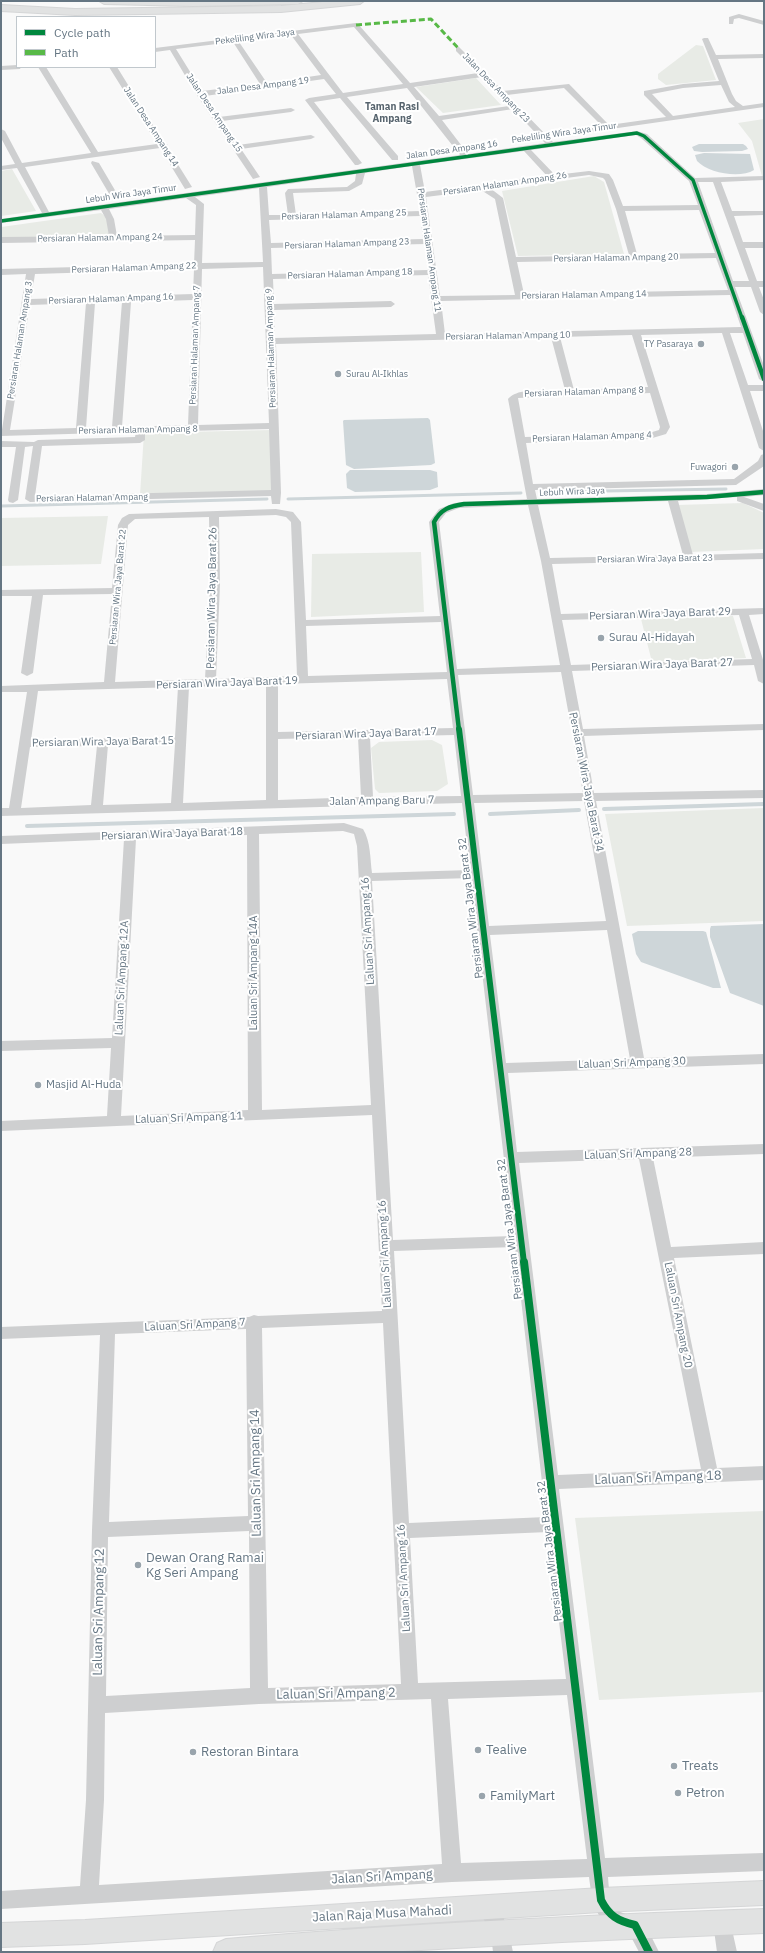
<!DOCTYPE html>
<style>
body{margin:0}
#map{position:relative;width:765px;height:1953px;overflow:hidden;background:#f9f9f9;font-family:"IBM Plex Sans",sans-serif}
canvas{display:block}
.frame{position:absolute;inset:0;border:2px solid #657683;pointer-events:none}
.legend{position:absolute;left:16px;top:16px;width:140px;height:52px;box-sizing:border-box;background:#fff;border:1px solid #c1c8cd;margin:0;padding:5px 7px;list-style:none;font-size:12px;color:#657683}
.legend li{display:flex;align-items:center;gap:8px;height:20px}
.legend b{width:20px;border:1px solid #c1c8cd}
</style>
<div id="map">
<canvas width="765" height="1953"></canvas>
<div class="frame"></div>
<ul class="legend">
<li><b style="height:5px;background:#00873e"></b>Cycle path</li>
<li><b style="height:5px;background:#58b947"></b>Path</li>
</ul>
</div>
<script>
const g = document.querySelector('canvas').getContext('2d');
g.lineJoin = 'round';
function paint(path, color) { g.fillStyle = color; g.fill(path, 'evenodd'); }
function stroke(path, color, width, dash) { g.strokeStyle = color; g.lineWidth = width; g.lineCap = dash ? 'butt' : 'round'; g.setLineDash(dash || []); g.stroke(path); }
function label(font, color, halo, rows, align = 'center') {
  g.font = font + ' "IBM Plex Sans",sans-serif'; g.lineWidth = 4; g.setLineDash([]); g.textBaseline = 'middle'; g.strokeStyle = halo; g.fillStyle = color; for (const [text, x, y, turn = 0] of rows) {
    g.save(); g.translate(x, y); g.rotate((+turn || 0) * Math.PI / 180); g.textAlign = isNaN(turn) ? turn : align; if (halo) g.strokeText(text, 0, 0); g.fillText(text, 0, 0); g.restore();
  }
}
paint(new Path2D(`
 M696,45l7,1 13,34 -50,5 -8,-6v-5z
 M476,78l25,27 -58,8 -27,-26z
 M764,119v57h-2l-10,-35 -14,-18z
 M12,169l24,42 -35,5v-45z
 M594,176l10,6 20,72 -106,2 -16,-65z
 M101,213l8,6 1,16 -109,3v-11z
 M271,430l1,61 -132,4 4,-62z
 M743,503l21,10v36l-74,3 -13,-47z
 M108,516l-7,48 -100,2v-48z
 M421,552l3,60 -113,5 1,-63z
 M733,616l13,42 -94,4 -11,-43z
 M432,740l10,5 6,39 -11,7 -58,2 -4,-4 -4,-41 8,-6z
 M764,808v113l-137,5 -22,-112z
 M764,1511v181l-165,8 -24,-182z`), '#e8ebe6');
paint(new Path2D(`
 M699,144h44l3,2 2,3 -6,2 -40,1 -8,-1 -2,-4z
 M704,153l46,1 4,16c-14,9 -46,3 -57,-9l-2,-6z
 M428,418l2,2 5,43 -4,2 -77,4 -8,-4 -3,-44 1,-1z
 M350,470h80l7,2 1,15 -8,3 -75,2 -8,-4 -1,-14z
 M764,924v82l-34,-13 -20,-56v-8l1,-3z
 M638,931h65l3,1 15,56h-8l-72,-26 -5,-8 -4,-20z`), '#ced6d9');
stroke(new Path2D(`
 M544,492l182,-3
 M288,499l233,-6
 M1,506l266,-7`), '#ced6d9', 3);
stroke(new Path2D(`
 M604,809l160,-5
 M490,814l89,-4
 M27,826l427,-12`), '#ced6d9', 4);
const major = new Path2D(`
 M333,1h31l-4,3 -79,8 -206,3 -74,-4v-6l74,4 206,-3z
 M764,1881v24l-163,7 -516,32 -84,3v-24l84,-3 516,-32z
 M764,1909v24l-202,9 -176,10h-173l4,-9 9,-4c179,-15 358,-24 538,-30z`);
const highway = new Path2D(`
 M99,1h204l-5,3 -105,2 -89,-2z`);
stroke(major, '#d5d6d7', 2);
stroke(highway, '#d5d6d6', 2);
paint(new Path2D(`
 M739,14l25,7v4l-25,-7 -5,1 -1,5h-4v-7z
 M356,23l2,1 52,59 68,-10 -22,-22v-4h3l44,44 66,-7 40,41 57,-8 -22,-22v-4l39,-7 36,-3 -17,-42 2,-1h4l8,17 48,-1v4l-46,1 14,35 4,7 7,5 21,-3v4l-174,25 -4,-2 1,-2 15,-2 -38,-38 -57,7 46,47 84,-11 10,3 48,44 69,-2v4l-43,2 11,29h32v4l-30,1 9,26h21v6h-19l12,33h7v6h-5l5,13v15l-4,-3 -9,-25h-16l29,79v16l-5,-3 -16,-46h-13l18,52h16v6h-14l14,43v17l-5,-3 -37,-115 -81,2 29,92 -4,7 -17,5 -123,4 7,41 201,-5 24,-18 3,-6 3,-1v12l-28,19 -201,5 2,9 170,-5 57,-5v6l-20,2 20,7v7l-27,-10v-4l-59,4 15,54 71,-2v6l-212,5 9,50 203,-6v6l-15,1 15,48v21l-6,-3 -4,-16 -182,6 11,58 181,-5v6l-180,6 10,57 170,-3v8l-168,3 48,257 120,-4v10l-256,9 9,79 247,-8v10l-111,4 18,89 93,-5v12l-90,4 43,210 47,-2v14l-205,9 46,369 159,-5v18l-156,6c1,12 1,31 15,36 6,2 13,3 19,5l17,34h-20l-10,-19c-33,-8 -36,-25 -40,-56l-137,5 -451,27v-18l79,-5 6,-86 6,-270 8,-195 -99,4v-12l248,-10 5,-2 4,1 124,-5 -10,-196 -371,16v-10l106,-5 4,-68 -110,3v-10l111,-3 12,-199 -123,5v-8l343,-13 19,6c8,13 7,30 9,44l98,-3 -8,-67 -461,13v-8h8l18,-116h-26v-6l103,-4 8,-88 -69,1 -10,78 -6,3 -6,-3 11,-77h-31v-6l111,-2 6,-63 4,-7 7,-4 147,-5 17,3 8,10 5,98 134,-4 -11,-94 10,-13 15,-6 73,-4 -19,-100c9,-12 42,-9 57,-9l-14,-53 -275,7 5,149 -1,11h-8l-1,-8 -241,6 -5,-3 8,-53 -8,1 -7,53 -5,3 -4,-1 -1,-2 8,-53h-15v-6l33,1 4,-2 97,-3 1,-5 -135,4 25,-162 -25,1v-6l193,-5 1,-24 -194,3v-6l108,-1 -3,-17 -5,-9 -100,13v-4l41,-6 -25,-45 -16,2v-4l14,-2 -14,-26v-9l4,2 17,32 69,-10 -53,-86h8l52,85 59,-8 -48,-77h8l47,76 4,2 -1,2 25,40 -7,2 -25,-41 -135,19 24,45 411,-57 -53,-67 -60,9 51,59v4h-6l-52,-62 -26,4 48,61 -4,2h-3l-50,-65 4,-2 27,-4 -12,-15 -119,17 14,21 72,-9 4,2 -4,2 -69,9 16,24 73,-10 4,2 -4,2 -70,10 19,28 -7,2 -57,-85 -26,-44 -15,2v-4zM354,27l49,57 -60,9 -45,-59zM291,35l30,40 -54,8 -28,-41zM233,42l27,42 -58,7 -26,-42zM482,77l27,29 -70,10 -25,-29zM721,85l8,17 6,5 -62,9 -21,-22 31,-6zM513,109l32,34 -77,11 -26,-34zM636,135l5,3 48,43 9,24 -75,1 -10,-26 -4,-6 -20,-3 -34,4 -24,-25zM524,151l23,25 -122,16 -5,-27zM412,166l8,45 -124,4 -3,-22 56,-2 13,-7 3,-11zM356,174l-1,7 -8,6 -59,2 -3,4 3,22h-19l-2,-28zM589,175l14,3 2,2 11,29 13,46 -113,2 -13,-59 -13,-10zM698,182h15l36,99h-16zM259,188l4,74 -61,1 2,-59 -9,-7zM481,190l14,9 20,96 -75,1 -14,-99zM186,198l10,7 -1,30 -78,1 -3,-17 -5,-10zM699,210l16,43 -78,1 -12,-43zM420,216l3,23 -152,4 -2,-23zM424,244l4,26 -156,4 -1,-26zM716,258l12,32 -204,4 -7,-32zM263,267l6,156 -71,2 4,-156zM194,269l-1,25 -162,5 4,-25zM428,275l8,59 -161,4 -1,-28 117,-3 4,-3 -4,-3 -117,3 -1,-25zM730,295l11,32 -296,7 -4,-33zM193,300l-5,125 -66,2 9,-125zM122,302l-10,125 -26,1 9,-125zM86,303l-10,125 -66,2 20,-125zM632,335l16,52 -74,3 -14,-53zM650,393l10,34 -1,3 -10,3 -124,4 -7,-39zM269,429l2,61 -236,6 7,-50 98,-3 5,-3v-8zM668,501l15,54 -133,3 -12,-53zM528,505l13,56 19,104 -103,4 -18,-147 7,-9 13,-5zM276,515l10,2 5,5 6,154 -81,3 4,-95 -1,-67zM209,517l1,67 -5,95 -90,3 13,-157 7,-6zM739,615l13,44 -181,6 -9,-45zM441,622l6,50 -139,4 -2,-50zM561,672l22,121 -110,2 -15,-120zM447,679l6,49 -175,4v-48zM266,684v116l-83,3 6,-116zM178,687l-3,50 -144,3 7,-49zM454,735l7,61 -88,1 -3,-60zM358,737l3,60 -83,3v-61zM175,744l-4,59 -68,2 5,-60zM97,746l-6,59 -70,3 9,-61zM584,801l22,120 -117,5 -15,-123zM343,831l11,3 3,12 14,259 -109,5 -3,-276zM247,835l1,275 -127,6 15,-277zM471,878l42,358 -120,4 -21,-359zM607,930l23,129 -124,4 -16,-128zM639,1159l62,310 -143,6 -39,-312zM515,1247l31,270 -137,6 -15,-272zM383,1323l18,361 -133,4 -6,-360zM246,1329l2,187 -139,6 6,-188zM249,1531l1,157 -144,8 2,-159zM548,1532l18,147 -148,4 -8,-145zM567,1695l20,164 -126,4 -13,-164zM431,1699l11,165 -343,21 5,-85 1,-87 154,-9z
 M17,65v2h4l-1,2 -19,1v-4z
 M92,161l7,2 20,34 -1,2 -7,-2 -20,-34z
 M487,1899c17,7 23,36 26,53h-20l-2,-18 -13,-26 2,-7z
 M722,1914l7,2 8,36h-20l-4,-29 2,-7z`), '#cecfd0');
paint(major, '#e1e2e2');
paint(highway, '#e1e2e2');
stroke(new Path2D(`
 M356,25l75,-6 28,30`), '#58b947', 3, [6, 3]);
stroke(new Path2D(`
 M1,221l636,-88 7,3 49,44 49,138`), '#00873e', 3.5);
stroke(new Path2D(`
 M742,317l22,62
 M459,730l-25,-208c7,-13 16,-16 30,-18l243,-7 57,-5`), '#00873e', 4.5);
stroke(new Path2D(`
 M459,729l65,534`), '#00873e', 6);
stroke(new Path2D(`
 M524,1262l77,638c8,16 17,21 34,25l14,27`), '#00873e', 8);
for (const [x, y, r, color] of [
 [701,344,4,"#99a4ac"],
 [338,374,4,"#99a4ac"],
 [735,467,4,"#99a4ac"],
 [601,638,4,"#99a4ac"],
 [38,1085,4,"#99a4ac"],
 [138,1565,4,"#99a4ac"],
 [478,1750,4,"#99a4ac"],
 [193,1752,4,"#99a4ac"],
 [674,1766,4,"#99a4ac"],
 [678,1793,4,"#99a4ac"],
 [482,1796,4,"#99a4ac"]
]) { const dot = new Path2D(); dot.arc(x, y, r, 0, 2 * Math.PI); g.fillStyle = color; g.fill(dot); stroke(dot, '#fff', 1.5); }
label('9px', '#657683', '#fff', [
 ["Pekeliling Wira Jaya",255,37,-7],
 ["Jalan Desa Ampang 19",263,86,-7],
 ["Jalan Desa Ampang 23",496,88,46],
 ["Jalan Desa Ampang 15",214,113,56],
 ["Jalan Desa Ampang 14",151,127,57],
 ["Pekeliling Wira Jaya Timur",564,133,-8],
 ["Jalan Desa Ampang 16",452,150,-8],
 ["Persiaran Halaman Ampang 26",505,184,-8],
 ["Lebuh Wira Jaya Timur",131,194,-8],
 ["Persiaran Halaman Ampang 25",344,215,-2],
 ["Persiaran Halaman Ampang 24",100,238,-1],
 ["Persiaran Halaman Ampang 23",347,244,-2],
 ["Persiaran Halaman Ampang 11",429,250,82],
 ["Persiaran Halaman Ampang 20",616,258,-1],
 ["Persiaran Halaman Ampang 22",134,268,-2],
 ["Persiaran Halaman Ampang 18",350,274,-2],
 ["Persiaran Halaman Ampang 14",584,295,-1],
 ["Persiaran Halaman Ampang 16",111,299,-2],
 ["Persiaran Halaman Ampang 10",508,336,-1],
 ["Persiaran Halaman Ampang 3",20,340,-81],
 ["Persiaran Halaman Ampang 7",195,345,-88],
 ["Persiaran Halaman Ampang 9",271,348,-92],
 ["Persiaran Halaman Ampang 8",584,392,-2],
 ["Persiaran Halaman Ampang 8",138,430,-1],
 ["Persiaran Halaman Ampang 4",592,437,-2],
 ["Lebuh Wira Jaya",572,492,-2],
 ["Persiaran Halaman Ampang",92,498,-1],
 ["Persiaran Wira Jaya Barat 23",655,559,-1],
 ["Persiaran Wira Jaya Barat 22",118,587,-85]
]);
label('9px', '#657683', '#fff', [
 ["TY Pasaraya",693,344],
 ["Surau Al-Ikhlas",346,374,"left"],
 ["Fuwagori",727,467]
], 'right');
label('bold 10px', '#57646e', '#fff', [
 ["Taman Rasi",392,107],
 ["Ampang",392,119]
]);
label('11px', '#657683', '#fff', [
 ["Persiaran Wira Jaya Barat 26",212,598,-89],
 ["Persiaran Wira Jaya Barat 29",660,614,-2],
 ["Persiaran Wira Jaya Barat 27",662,665,-2],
 ["Persiaran Wira Jaya Barat 19",227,683,-2],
 ["Persiaran Wira Jaya Barat 17",366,734,-2],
 ["Persiaran Wira Jaya Barat 15",103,742,-1],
 ["Persiaran Wira Jaya Barat 34",586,782,79],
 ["Jalan Ampang Baru 7",382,801,-1],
 ["Persiaran Wira Jaya Barat 18",172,834,-2],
 ["Persiaran Wira Jaya Barat 32",471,908,-97],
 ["Laluan Sri Ampang 16",368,931,-93],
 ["Laluan Sri Ampang 14A",254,973,-90],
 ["Laluan Sri Ampang 12A",122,978,-87],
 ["Laluan Sri Ampang 30",632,1063,-2],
 ["Laluan Sri Ampang 11",189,1118,-2],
 ["Laluan Sri Ampang 28",638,1154,-2],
 ["Persiaran Wira Jaya Barat 32",510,1229,-97],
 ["Laluan Sri Ampang 16",385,1254,-93],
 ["Laluan Sri Ampang 20",678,1315,79],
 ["Laluan Sri Ampang 7",195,1325,-3],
 ["Persiaran Wira Jaya Barat 32",550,1551,-97],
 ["Laluan Sri Ampang 16",404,1578,-93]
]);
label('11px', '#657683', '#fff', [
 ["Surau Al-Hidayah",609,638],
 ["Masjid Al-Huda",46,1085]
], 'left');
label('13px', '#657683', '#fff', [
 ["Laluan Sri Ampang 14",256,1473,-91],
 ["Laluan Sri Ampang 18",658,1478,-2],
 ["Laluan Sri Ampang 12",99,1612,-89],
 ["Laluan Sri Ampang 2",336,1694,-1],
 ["Jalan Sri Ampang",382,1877,-3],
 ["Jalan Raja Musa Mahadi",382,1914,-3]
]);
label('13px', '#657683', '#fff', [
 ["Dewan Orang Ramai",146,1558],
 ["Kg Seri Ampang",146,1573],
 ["Tealive",486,1750],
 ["Restoran Bintara",201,1752],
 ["Treats",682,1766],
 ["Petron",686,1793],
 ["FamilyMart",490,1796]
], 'left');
</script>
